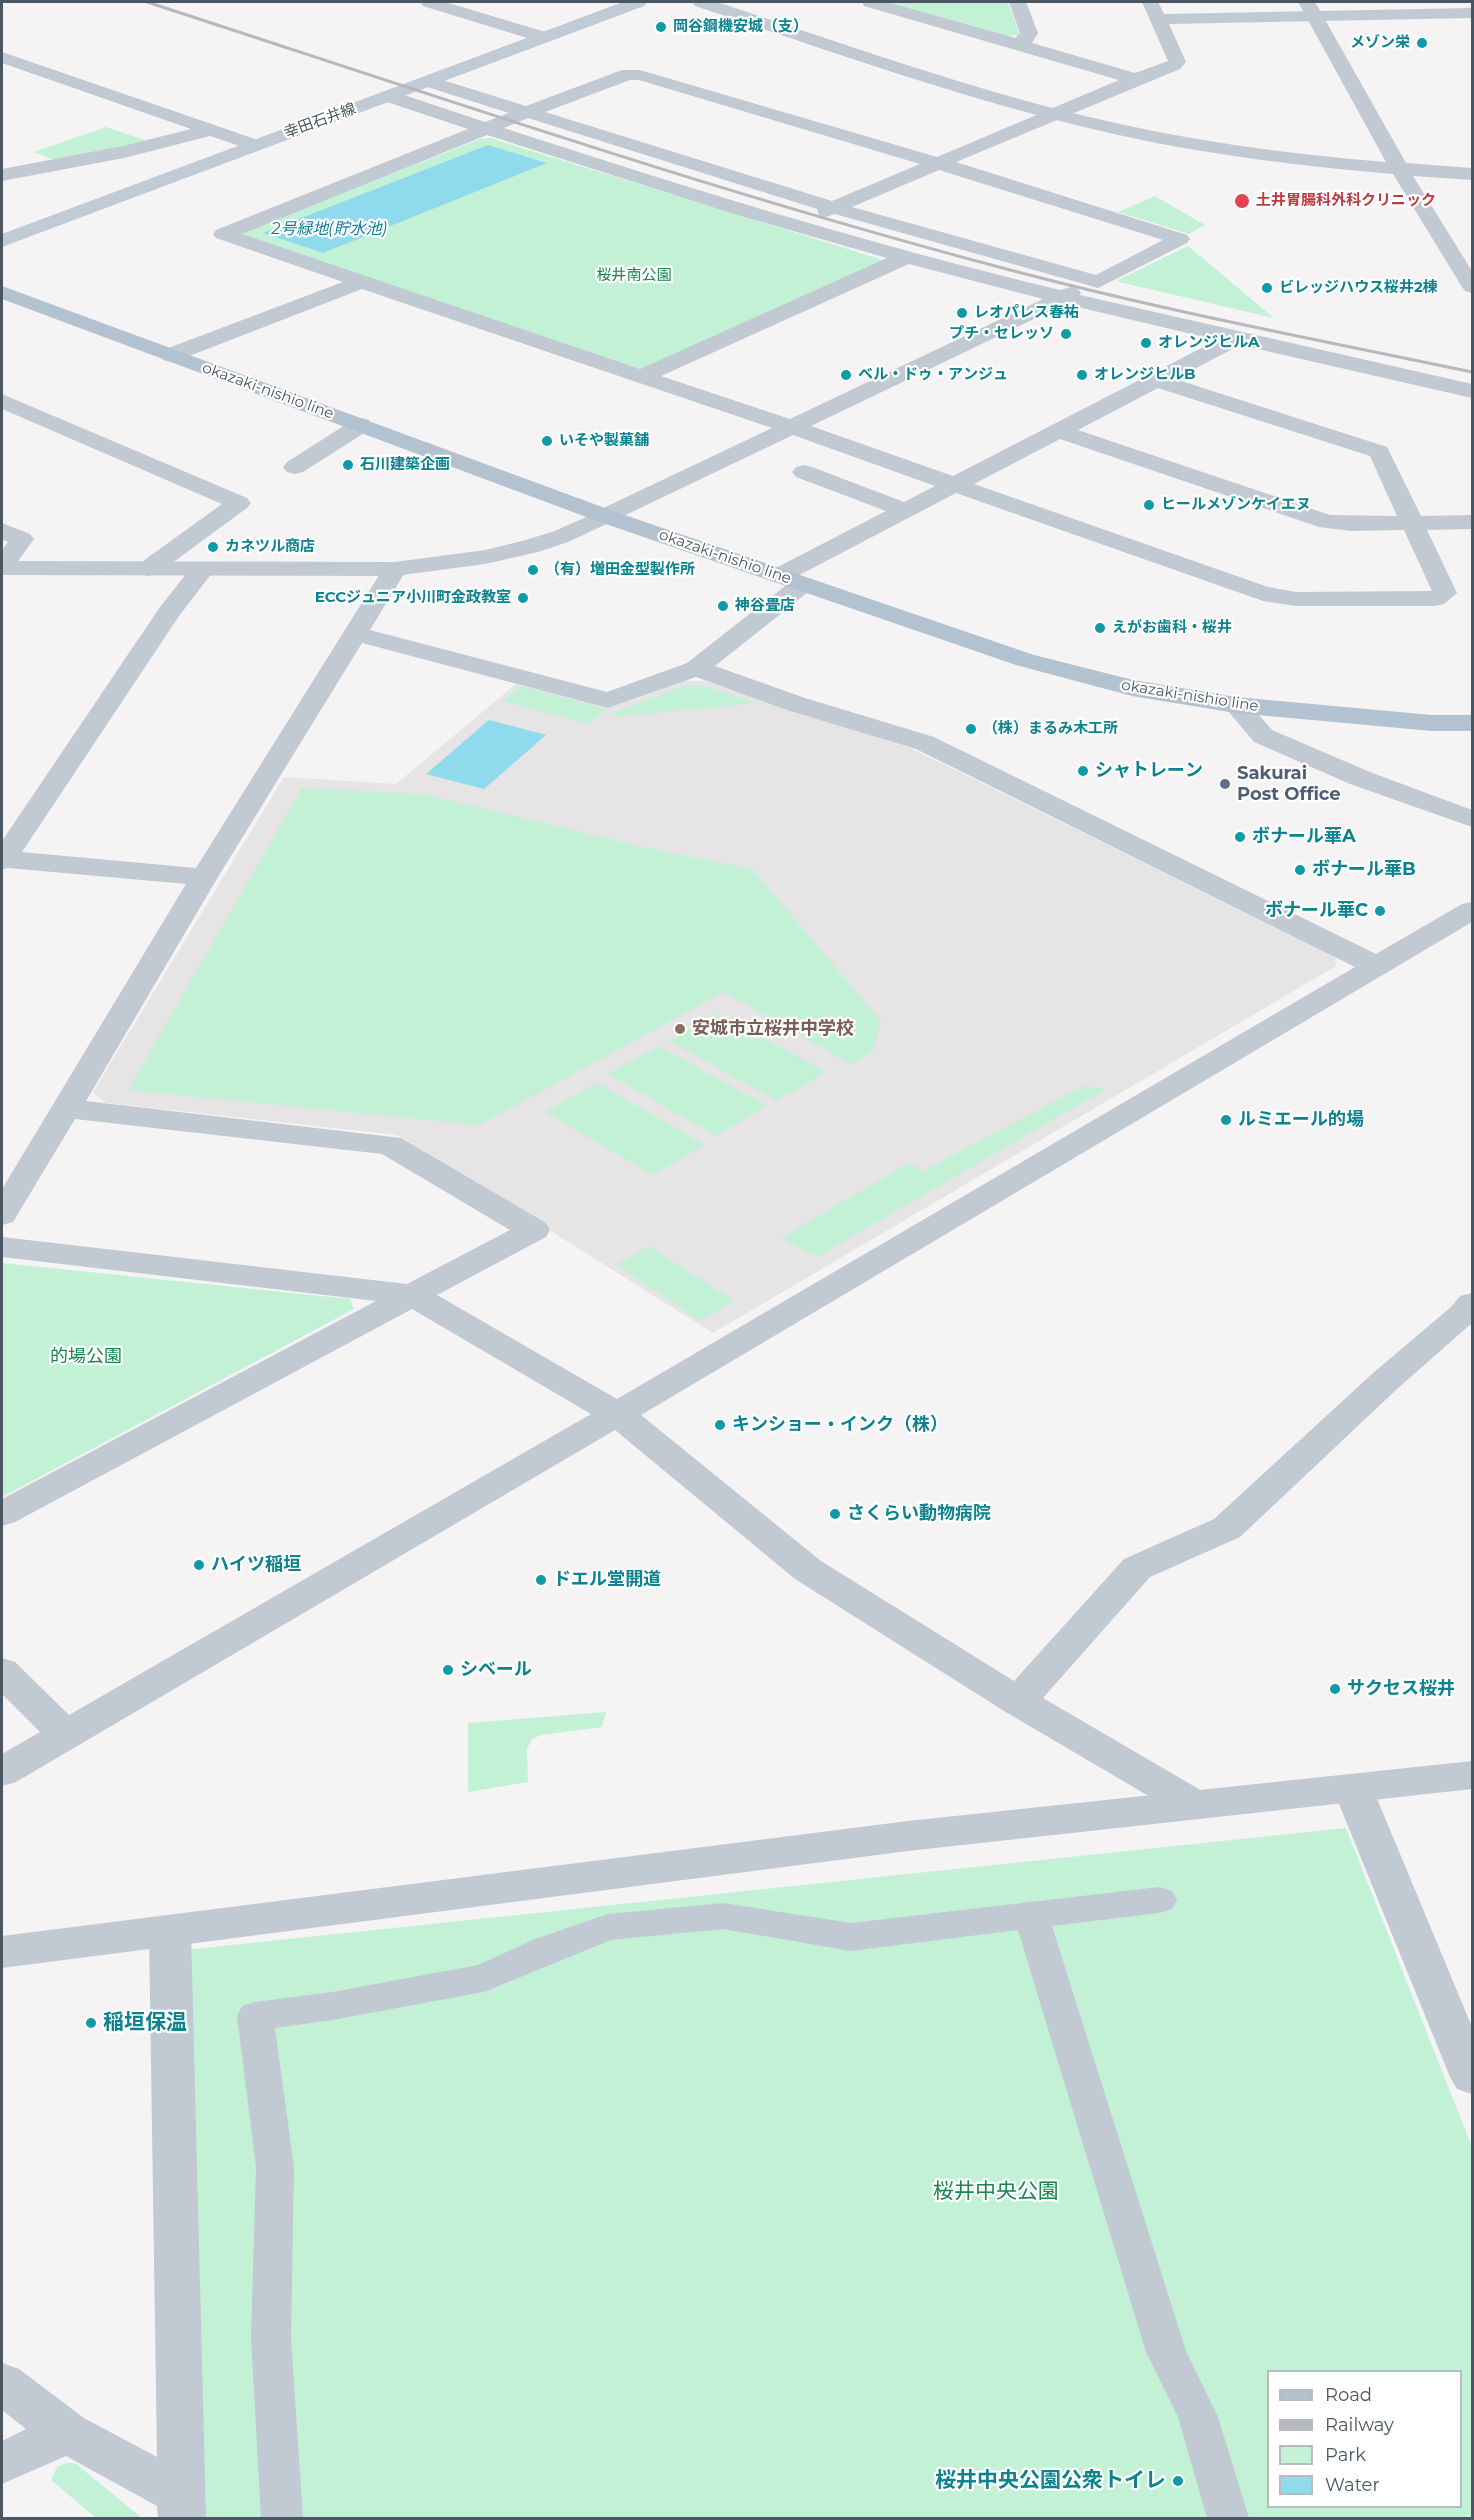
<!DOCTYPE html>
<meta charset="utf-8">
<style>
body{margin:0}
#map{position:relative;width:1474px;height:2520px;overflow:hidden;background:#f5f3f3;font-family:Montserrat,sans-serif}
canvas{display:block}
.frame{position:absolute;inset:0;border:3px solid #4a5661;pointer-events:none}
.legend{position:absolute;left:1267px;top:2370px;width:195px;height:138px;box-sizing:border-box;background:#fff;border:2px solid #b7bbc0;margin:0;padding:8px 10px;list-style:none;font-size:18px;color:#4a5661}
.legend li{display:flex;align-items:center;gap:12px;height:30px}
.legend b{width:30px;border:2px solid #b7bbc0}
</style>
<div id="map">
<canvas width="1474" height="2520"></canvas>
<div class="frame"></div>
<ul class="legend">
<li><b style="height:8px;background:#b3c2d1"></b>Road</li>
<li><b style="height:8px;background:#b5b8bd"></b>Railway</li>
<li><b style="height:16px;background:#c3f1d5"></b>Park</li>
<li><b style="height:16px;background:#90daee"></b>Water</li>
</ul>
</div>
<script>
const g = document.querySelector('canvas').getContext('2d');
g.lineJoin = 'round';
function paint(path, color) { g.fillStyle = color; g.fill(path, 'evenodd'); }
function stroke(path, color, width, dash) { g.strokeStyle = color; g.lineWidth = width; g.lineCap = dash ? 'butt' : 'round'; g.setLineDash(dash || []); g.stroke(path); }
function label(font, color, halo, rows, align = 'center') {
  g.font = font + ' Montserrat,"Noto Sans JP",sans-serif'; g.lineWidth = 4.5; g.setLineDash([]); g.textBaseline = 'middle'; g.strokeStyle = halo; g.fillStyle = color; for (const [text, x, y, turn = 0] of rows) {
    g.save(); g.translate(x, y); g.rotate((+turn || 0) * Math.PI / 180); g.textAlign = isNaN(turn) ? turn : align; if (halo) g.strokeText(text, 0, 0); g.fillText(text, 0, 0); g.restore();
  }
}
paint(new Path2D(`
 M685,681h20l205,67 425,208 1,10 -623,367 -315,-198 -292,-32 -13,-11 191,-315 112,7 120,-100 93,24z`), '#e6e4e5');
paint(new Path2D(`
 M882,2h126l12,33 -15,1z
 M106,127l44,15 -94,19 -22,-9z
 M490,138l390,121 1,5 -235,105 -16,-1 -389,-132 2,-4 237,-93z
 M1155,196l50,29 -16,9 -71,-22z
 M1188,246l86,72 -155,-36 -1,-2z
 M687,685l18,1 52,17 -144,14 4,-6z
 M520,686l86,23 -17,15 -87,-23z
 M302,788l121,6 237,57 92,18 129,152 -8,30 -21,14 -128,-73 -245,133 -351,-35z
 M719,1014l107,58 -49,29 -108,-60z
 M659,1046l108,60 -51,30 -108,-62z
 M597,1083l108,62 -52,30 -108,-63z
 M1084,1086l22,3 -289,168 -36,-19 128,-75 14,8z
 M649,1246l85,55 -34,20 -84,-56z
 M2,1263l348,36 4,10 -352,188z
 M606,1712l-4,15 -61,8 -9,4 -5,10 1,33 -60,10v-69z
 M1346,1828l126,319v371h-1270l-18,-568zM1268,2372h192v134h-192z
 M67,2463h8l67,55h-46l-45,-38 6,-13z`), '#c3f1d5');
paint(new Path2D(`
 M488,145l59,18 -224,90 -60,-20z
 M489,720l57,15 -62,54 -58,-15z`), '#90daee');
paint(new Path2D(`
 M1159,1887l13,4 5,9 -5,9 -13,4 -107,13 134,425 32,66 31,101h-42l-29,-101 -32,-65 -128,-422 -167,21 -128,-22 -112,11 -127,52 -152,28 -57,8 19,139 -3,171 12,180h-42l-10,-180 5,-171 -19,-151 5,-10 13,-4 77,-10 146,-27 57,-26 73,-25 115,-11 128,20z`), '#c1cad2');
paint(new Path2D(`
 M420,2h25l104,31 3,4 -3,4h-12l-114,-35z
 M862,2h25l128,36 5,-5 -11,-31h17l12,31 -6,10 103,30 33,-12 -26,-59h16l6,12 308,-6v10l-303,6 17,38 -6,7 -224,93 231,73 3,4 -3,4 -89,45 -263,-74 -9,3 -7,-2 -2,-6 -289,-91 -24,10c183,60 368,117 556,162l11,-3 7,2 3,4 -1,2 392,89v14l-232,-53 -65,34 212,68 34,69 51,-1v14l-45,1 30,63 -13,11 -9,2h-139l-33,-5 -307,-108 -168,88 -9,2 -9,-2 -3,-5 3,-5 116,-60 -90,-34 -4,-5 4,-5 8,-2 8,2 92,35 31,-16 -142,-51 -180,86 -8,2 -8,-2 -4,-5 4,-5 175,-83 -410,-139 -183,71 -8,2 -8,-2 -3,-5 3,-5 180,-68 -127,-44 -3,-4 3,-4 252,-101 -87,-29 -2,-4 2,-4h14l90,30 24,-9 -88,-28 -3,-4 3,-4h12l93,29 96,-36h18l297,87 182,-77 -255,-74zM630,80h9l281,84 -88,37 -287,-89zM487,135l247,79 153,44 -247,111 -398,-135zM939,170l224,70 -67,35 -244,-68zM909,264l134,35 -253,120 -129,-43zM1065,304l152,36 -264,136 -142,-50zM1158,388l212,68 27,60 -67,-1 -252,-85zM1060,439l259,88 32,4 53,-1 28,61 -136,1 -28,-5 -294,-103z
 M2,52l259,89 3,4 -3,4 -7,2 -44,-15 -86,22 -122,23v-12l121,-23 68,-17 -189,-66z
 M2,394l245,104 4,5 -4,5 -90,66 -9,2 -9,-2 -3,-5 3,-5 83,-60 -220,-95z
 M361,418l8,2 3,5 -3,5 -66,42 -8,2 -8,-2 -4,-5 4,-5 66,-42z
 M2,523l28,11 4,5 -23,32 -9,2v-23l6,-8 -6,-3z
 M203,562l9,2 3,5 -36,47 -157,236 174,16 187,-299 3,-5 9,-2 9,2 3,5 -37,61 237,62 80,-29 107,-84 9,-2 9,2 3,5 -3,5 -97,77 90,32 129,39 442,217 86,-50 10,-2v20l-831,493 180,146 193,120 110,-122 90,-40 159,-146 78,-66 9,-11 12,-3v30l-75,66 -157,148 -90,40 -107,121 166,97 6,10 -6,10 -14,4 -14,-4 -177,-104 -209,-132 -180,-149 -599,352 -14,4v-32l38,-22 -38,-38v-36l13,4 54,53 522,-301 -179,-105 -397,213 -13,4v-27l374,-198 -374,-44v-20l405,47 103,-54 -128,-76 -307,-35 -62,103 -11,3v-36l184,-305 -178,-16 -6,1v-28l158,-234 34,-43zM362,643l246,65 88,-31 91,33 129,39 439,218 -738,432 -180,-104 109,-58 4,-7 -4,-7 -145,-85 -315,-37 132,-224z
 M1353,1775l14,4 6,10 99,238v67l-15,-5 -7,-12 -117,-288 6,-10z
 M170,1916l15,5 6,11 15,586h-48l-1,-12 -91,-50 -64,28v-43l24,-12 -24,-19v-47l17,6 65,49 73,39 -8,-525 6,-11z`), '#c1cad2');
paint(new Path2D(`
 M692,2h25c122,40 243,84 368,114 99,24 200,38 301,46l-88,-160h17l91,161 66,5v12l-59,-4 59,95v22l-7,-2 -3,-4 -69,-113c-104,-9 -208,-22 -309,-47 -132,-32 -260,-78 -389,-121z
 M605,509l8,2 4,5 -4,5 -45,21 -30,10 -53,12 -90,12 -393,-1v-14l393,1 90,-12 37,-9 30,-9z
 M1236,697l9,2 27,31 98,42 102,38v17l-122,-43 -96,-42 -31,-37 4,-6z
 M1472,1761v28l-564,62 -906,117v-32l906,-115z`), '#c1cad2');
paint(new Path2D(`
 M623,2h24l-3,4 -642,241v-13z`), '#c1cbd6');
paint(new Path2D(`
 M2,286l611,225 421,144 99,25 103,17 196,18h40v16h-40l-196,-18 -104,-17 -116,-31 -419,-144 -595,-222z`), '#b3c2d1');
stroke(new Path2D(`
 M147,2c283,92 565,189 852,265 156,42 315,72 473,105`), '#b5b8bd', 3);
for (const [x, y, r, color] of [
 [661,27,6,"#0f9aa8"],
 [1422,43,6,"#0f9aa8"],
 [1242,201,8,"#e0444e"],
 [1267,288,6,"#0f9aa8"],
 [962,313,6,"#0f9aa8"],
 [1066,334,6,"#0f9aa8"],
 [1146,343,6,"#0f9aa8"],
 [846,375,6,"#0f9aa8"],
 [1082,375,6,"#0f9aa8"],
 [547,441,6,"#0f9aa8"],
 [348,465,6,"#0f9aa8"],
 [1149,505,6,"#0f9aa8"],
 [213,547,6,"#0f9aa8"],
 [533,570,6,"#0f9aa8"],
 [523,598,6,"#0f9aa8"],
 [723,606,6,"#0f9aa8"],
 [1100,628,6,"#0f9aa8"],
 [971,729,6,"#0f9aa8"],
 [1083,771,6,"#0f9aa8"],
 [1225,784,6,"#5c6f8a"],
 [1240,837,6,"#0f9aa8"],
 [1300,870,6,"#0f9aa8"],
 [1380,911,6,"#0f9aa8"],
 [680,1029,6,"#8d6e63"],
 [1226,1120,6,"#0f9aa8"],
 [720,1425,6,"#0f9aa8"],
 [835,1514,6,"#0f9aa8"],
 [199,1565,6,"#0f9aa8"],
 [541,1580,6,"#0f9aa8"],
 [448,1670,6,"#0f9aa8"],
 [1335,1689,6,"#0f9aa8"],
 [91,2023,6,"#0f9aa8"],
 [1178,2481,6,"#0f9aa8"]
]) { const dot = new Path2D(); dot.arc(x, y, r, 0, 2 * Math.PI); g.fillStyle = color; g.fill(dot); stroke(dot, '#fff', 2); }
label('bold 15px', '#0d838f', '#fff', [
 ["岡谷鋼機安城（支）",673,27],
 ["メゾン栄",1410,43,"right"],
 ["ビレッジハウス桜井2棟",1279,288],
 ["レオパレス春祐",974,313],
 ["プチ・セレッソ",1054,334,"right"],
 ["オレンジヒルA",1158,343],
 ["ベル・ドゥ・アンジュ",858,375],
 ["オレンジヒルB",1094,375],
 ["いそや製菓舗",559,441],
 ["石川建築企画",360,465],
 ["ヒールメゾンケイエヌ",1161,505],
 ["カネツル商店",225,547],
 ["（有）増田金型製作所",545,570],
 ["ECCジュニア小川町金政教室",511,598,"right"],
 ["神谷畳店",735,606],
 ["えがお歯科・桜井",1112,628],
 ["（株）まるみ木工所",983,729]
], 'left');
label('15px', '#4a5661', '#fff', [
 ["幸田石井線",320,121,-20],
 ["okazaki-nishio line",268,391,20],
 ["okazaki-nishio line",725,557,19],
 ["okazaki-nishio line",1190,696,9]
]);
label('bold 15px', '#be3a42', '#fff', [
 ["土井胃腸科外科クリニック",1256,201]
], 'left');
label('15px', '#17864f', '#fff', [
 ["桜井南公園",634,276]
]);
label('italic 16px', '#0c7c9b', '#fff', [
 ["2号緑地(貯水池)",329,229]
]);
label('bold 18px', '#0d838f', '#fff', [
 ["シャトレーン",1095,771],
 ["ボナール華A",1252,837],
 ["ボナール華B",1312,870],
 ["ボナール華C",1368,911,"right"],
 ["ルミエール的場",1238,1120],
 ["キンショー・インク（株）",732,1425],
 ["さくらい動物病院",847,1514],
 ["ハイツ稲垣",211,1565],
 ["ドエル堂開道",553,1580],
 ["シベール",460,1670],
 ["サクセス桜井",1347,1689]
], 'left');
label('bold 18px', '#4e5e75', '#fff', [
 ["Sakurai",1237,774],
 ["Post Office",1237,795]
], 'left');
label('bold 18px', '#785e54', '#fff', [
 ["安城市立桜井中学校",692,1029]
], 'left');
label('18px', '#17864f', '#fff', [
 ["的場公園",86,1357]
]);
label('bold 21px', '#0d838f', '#fff', [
 ["稲垣保温",103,2023],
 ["桜井中央公園公衆トイレ",1166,2481,"right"]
], 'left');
label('21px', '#17864f', '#fff', [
 ["桜井中央公園",996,2192]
]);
</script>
